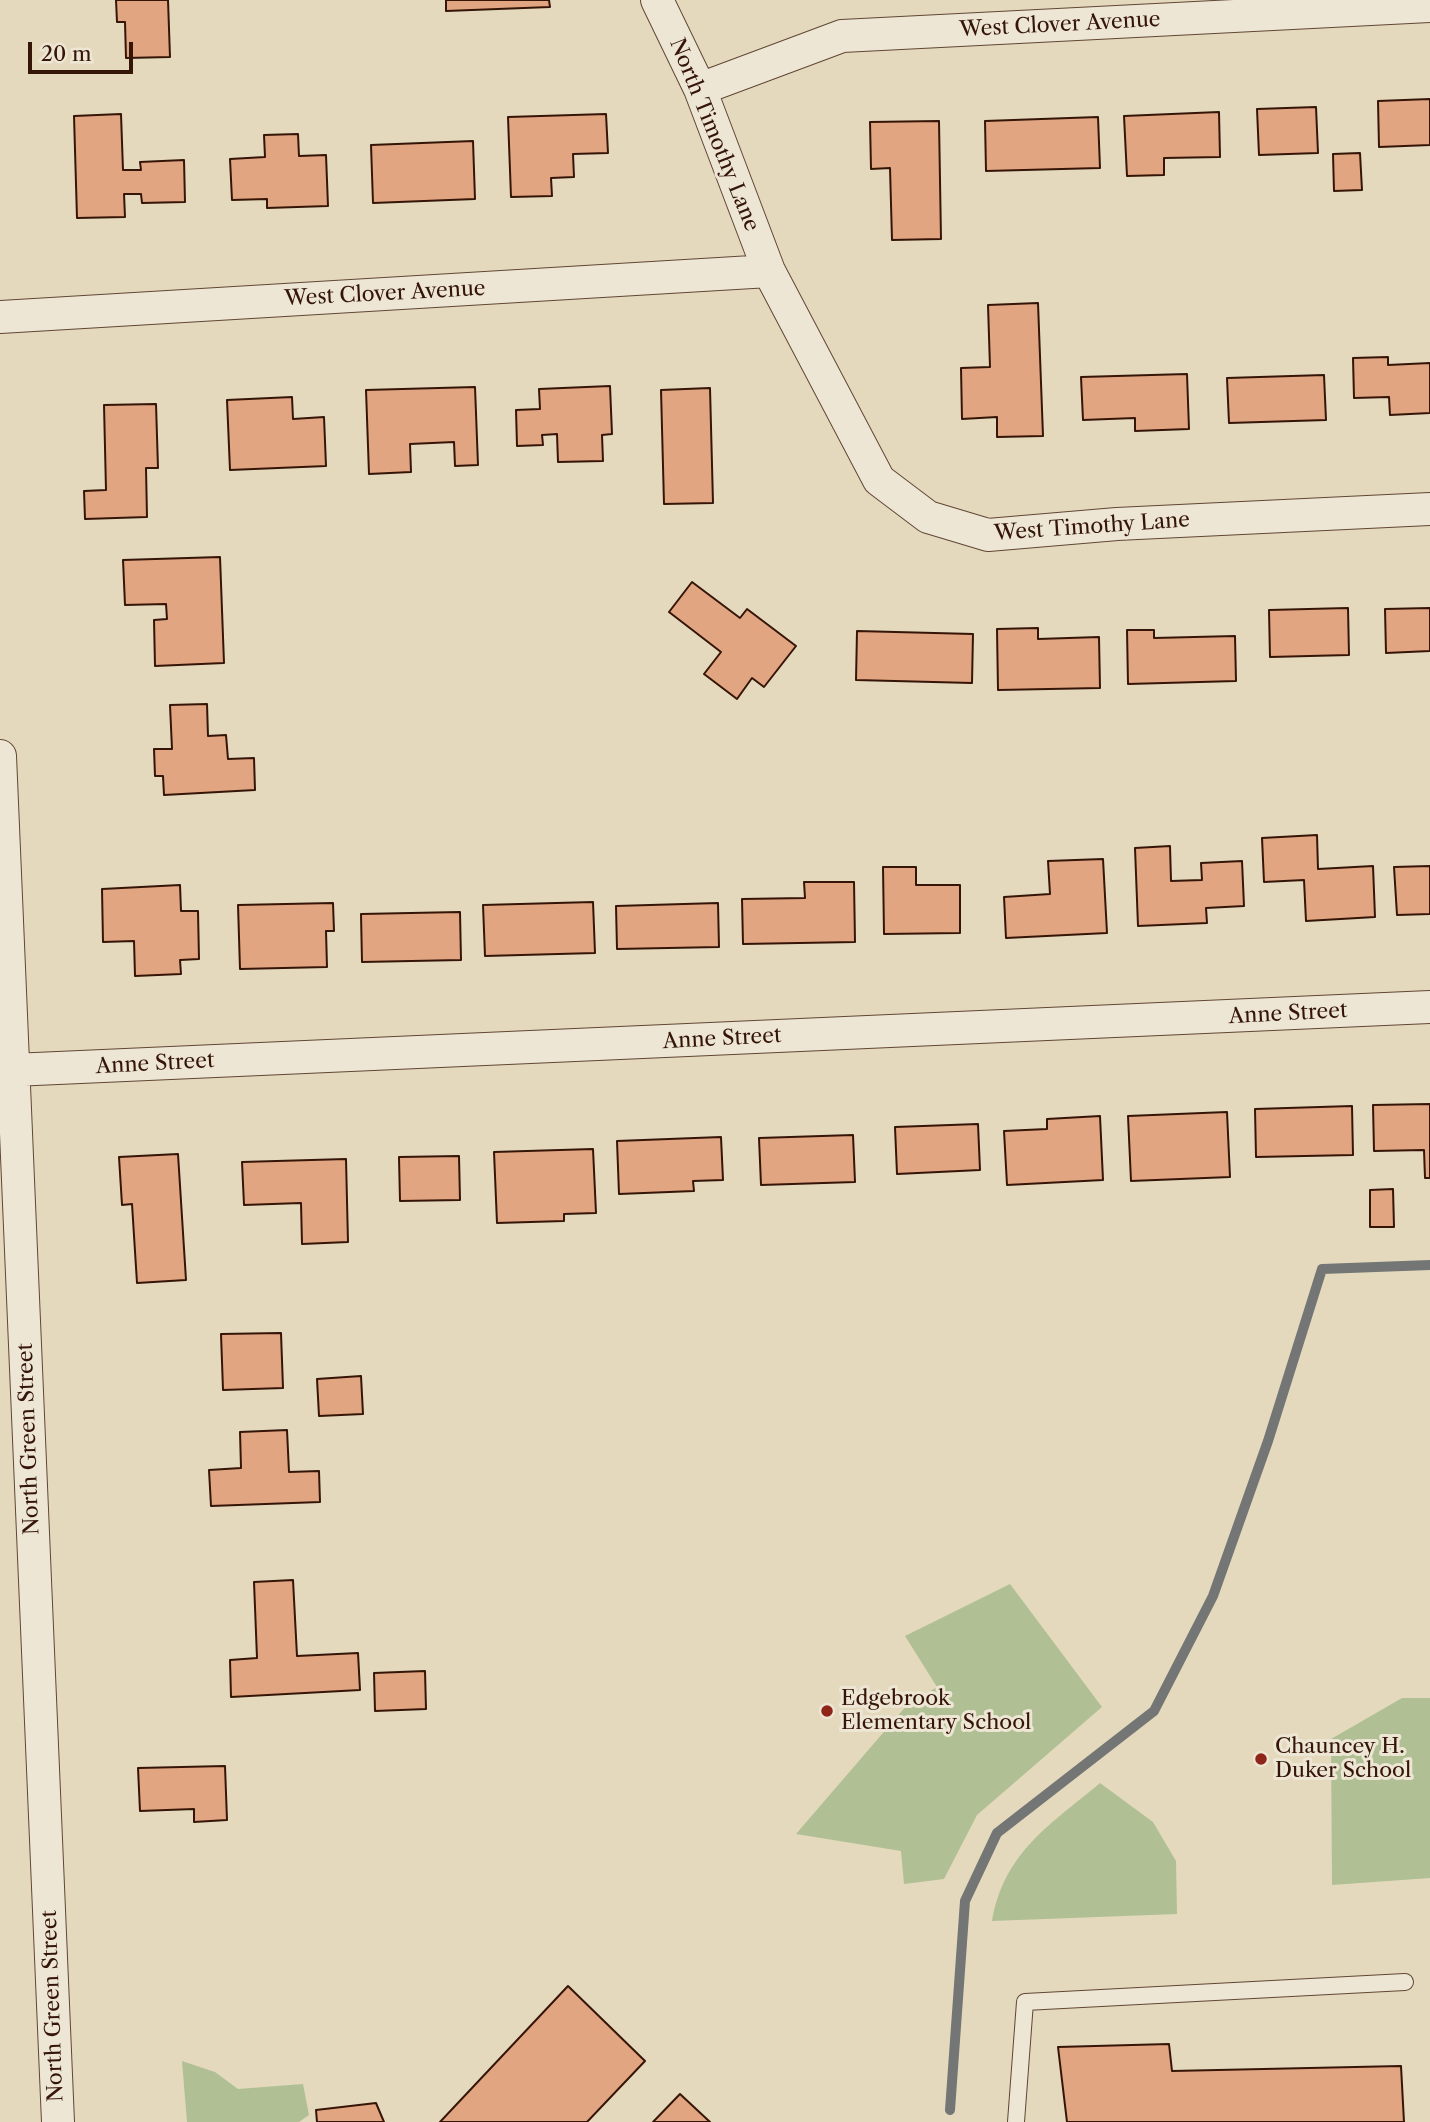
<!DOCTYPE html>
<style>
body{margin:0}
#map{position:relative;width:1430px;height:2122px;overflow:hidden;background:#e4d9bd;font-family:"Libre Caslon Text",serif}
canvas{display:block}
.scale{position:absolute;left:28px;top:42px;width:105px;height:32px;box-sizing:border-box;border:4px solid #351507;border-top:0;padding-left:9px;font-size:21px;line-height:24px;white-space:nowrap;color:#351507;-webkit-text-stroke:5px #ede6d4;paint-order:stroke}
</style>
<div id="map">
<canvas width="1430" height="2122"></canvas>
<div class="scale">20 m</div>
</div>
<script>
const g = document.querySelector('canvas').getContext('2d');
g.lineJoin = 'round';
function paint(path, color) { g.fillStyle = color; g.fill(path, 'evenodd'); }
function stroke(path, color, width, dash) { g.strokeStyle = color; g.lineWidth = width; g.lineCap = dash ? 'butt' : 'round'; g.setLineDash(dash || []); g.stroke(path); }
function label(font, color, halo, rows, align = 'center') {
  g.font = font + ' "Libre Caslon Text",serif'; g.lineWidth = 6; g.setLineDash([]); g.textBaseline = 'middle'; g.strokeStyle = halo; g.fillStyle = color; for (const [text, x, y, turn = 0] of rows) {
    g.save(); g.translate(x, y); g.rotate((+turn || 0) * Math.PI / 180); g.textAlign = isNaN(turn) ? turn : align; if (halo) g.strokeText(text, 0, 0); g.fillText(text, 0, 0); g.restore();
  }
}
paint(new Path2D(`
 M1010,1584l92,123 -125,108 -33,64 -40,5 -3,-33 -105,-17 111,-129 30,-18 -32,-51z
 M1402,1698h28v180l-98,7 -1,-146z
 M1100,1783l53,39 23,39 1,53 -185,7c12,-69 58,-96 108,-138z
 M182,2061l33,11 23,17 65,-5 6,31 -10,7h-112z`), '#b0c094');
stroke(new Path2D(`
 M950,2110l15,-209 32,-68 157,-122 59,-115 55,-155 54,-172 108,-4`), '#737674', 10);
const building = new Path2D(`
 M116,0h52l2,57 -44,1 -1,-36h-8z
 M446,0h103l1,7 -104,4z
 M1430,99v46l-51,2 -1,-46z
 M1316,107l2,46 -59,2 -2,-46z
 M1219,112l1,45 -56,1v17l-37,1 -3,-60z
 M121,114l2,56h18l-1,-8 44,-2 1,42 -43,1 -1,-9h-17l1,23 -48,1 -3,-102z
 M606,114l2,39 -35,1 1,23 -23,1 1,18 -41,1 -3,-80z
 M1098,117l2,51 -114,3 -1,-50z
 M939,121l2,118 -49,1 -2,-72 -19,1 -1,-47z
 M298,134l1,22 27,-1 2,51 -61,2v-9l-35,1 -2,-41 35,-2 -1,-22z
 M473,141l2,58 -102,4 -2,-58z
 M1360,153l2,37 -28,1 -1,-37z
 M1038,303l5,133 -46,1v-20l-35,2 -1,-51 29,-1 -2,-62z
 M1388,357v8l42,-2v50l-40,2 -1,-18 -35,1 -1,-40z
 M1187,374l2,55 -54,2v-13l-52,2 -2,-43z
 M1324,375l2,45 -97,3 -2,-45z
 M610,386l2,48 -10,1 1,26 -45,1 -1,-28 -15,1 1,10 -26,1 -1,-36 24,-1 -1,-20z
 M475,387l3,78 -23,1 -1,-24 -44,2 1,28 -42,2 -3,-84z
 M710,388l3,115 -49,1 -3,-114z
 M292,397l1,22 31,-2 2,49 -96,4 -3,-70z
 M156,404l2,64h-12l1,49 -62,2 -1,-28 22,-1 -2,-85z
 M220,557l4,106 -69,3 -1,-46 13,-1 -1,-15 -41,1 -2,-45z
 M692,582l48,36 7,-9 49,37 -32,41 -12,-9 -15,21 -33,-25 17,-22 -52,-40z
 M1348,608l1,47 -79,2 -1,-47z
 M1430,608v43l-44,2 -1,-44z
 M1038,628v11l61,-2 1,51 -102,2 -1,-61z
 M1127,630h27v8l81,-2 1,45 -108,3z
 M857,631l116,3 -1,49 -116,-3z
 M207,704l1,32 18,-1 2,24 26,-1 1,32 -91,5 -1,-19h-8l-1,-27h18l-2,-44z
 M1317,835l1,34 55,-3 2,51 -69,4 -2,-41 -40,2 -2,-44z
 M1170,846l1,35 31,-1 -1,-17 41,-2 2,45 -38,2 1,15 -69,3 -3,-78z
 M1103,859l4,74 -101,5 -2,-41 46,-3 -2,-33z
 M1430,866v48l-33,1 -3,-48z
 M883,867h33v18h44v48l-76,1z
 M804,882h50l1,60 -112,2 -1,-45 63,-1z
 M180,885l1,26h17l1,48 -19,1 1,14 -46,2 -1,-35 -31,1 -1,-53z
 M593,902l2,51 -110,3 -2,-51z
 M333,903l1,28h-8l1,36 -87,2 -2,-64z
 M718,903l1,44 -102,2 -1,-43z
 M460,912l1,48 -99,2 -1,-48z
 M1430,1104v74h-5l-1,-28 -50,1 -1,-46z
 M1352,1106l1,49 -97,2 -1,-48z
 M1227,1112l3,65 -99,4 -3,-65z
 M1100,1116l3,64 -96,5 -3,-54 43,-2v-10z
 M978,1124l2,46 -83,4 -2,-47z
 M853,1135l2,47 -94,3 -2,-47z
 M721,1137l2,43 -30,1 1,10 -75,3 -2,-53z
 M593,1149l3,64 -32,1v7l-67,2 -3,-71z
 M178,1154l8,126 -49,3 -5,-79 -10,1 -3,-48z
 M459,1156l1,44 -60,1 -1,-44z
 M346,1159l2,83 -46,2 -1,-41 -57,2 -2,-43z
 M1393,1189l1,38h-24v-37z
 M281,1333l2,55 -60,2 -2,-56z
 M361,1376l2,38 -44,2 -2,-37z
 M287,1430l2,42 30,-1 1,31 -109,4 -2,-36 32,-2 -1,-36z
 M293,1580l4,76 61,-3 2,37 -129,7 -1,-37 27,-2 -3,-76z
 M425,1671l1,38 -51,2 -1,-38z
 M225,1766l2,54 -33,2v-13l-54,2 -2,-43z
 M568,1986l77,75 -58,61h-147z
 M1169,2044l3,27 229,-5 3,56h-337l-9,-75z
 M680,2094l30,28h-57z
 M376,2103l8,19h-67l-1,-12z`);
paint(building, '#e2a581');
stroke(building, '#351507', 2);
const service = new Path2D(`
 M1016,2122l9,-120 380,-20`);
const minor = new Path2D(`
 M657,0l43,89 69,182 110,209 49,37 60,18 129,-11 313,-15
 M700,89l142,-53 588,-30
 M0,317l769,-46
 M0,756l58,1366
 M13,1070l1417,-63`);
stroke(service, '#614634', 18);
stroke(minor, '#614634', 34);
stroke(service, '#ede6d4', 16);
stroke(minor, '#ede6d4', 32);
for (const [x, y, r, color] of [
 [827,1711,7,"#8f2418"],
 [1261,1759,7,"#8f2418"]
]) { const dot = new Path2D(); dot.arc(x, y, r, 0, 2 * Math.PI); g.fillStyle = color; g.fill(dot); stroke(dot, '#ede6d4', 2.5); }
label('21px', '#351507', '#ede6d4', [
 ["West Clover Avenue",1060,25,-3],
 ["North Timothy Lane",714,135,68],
 ["West Clover Avenue",385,294,-3],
 ["West Timothy Lane",1092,527,-4],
 ["Anne Street",1288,1014,-3],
 ["Anne Street",722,1039,-3],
 ["Anne Street",155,1064,-3],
 ["North Green Street",29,1439,-92],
 ["North Green Street",53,2006,-92]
]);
label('21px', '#351507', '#ede6d4', [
 ["Edgebrook",841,1699],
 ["Elementary School",841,1723],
 ["Chauncey H.",1275,1747],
 ["Duker School",1275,1771]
], 'left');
</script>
